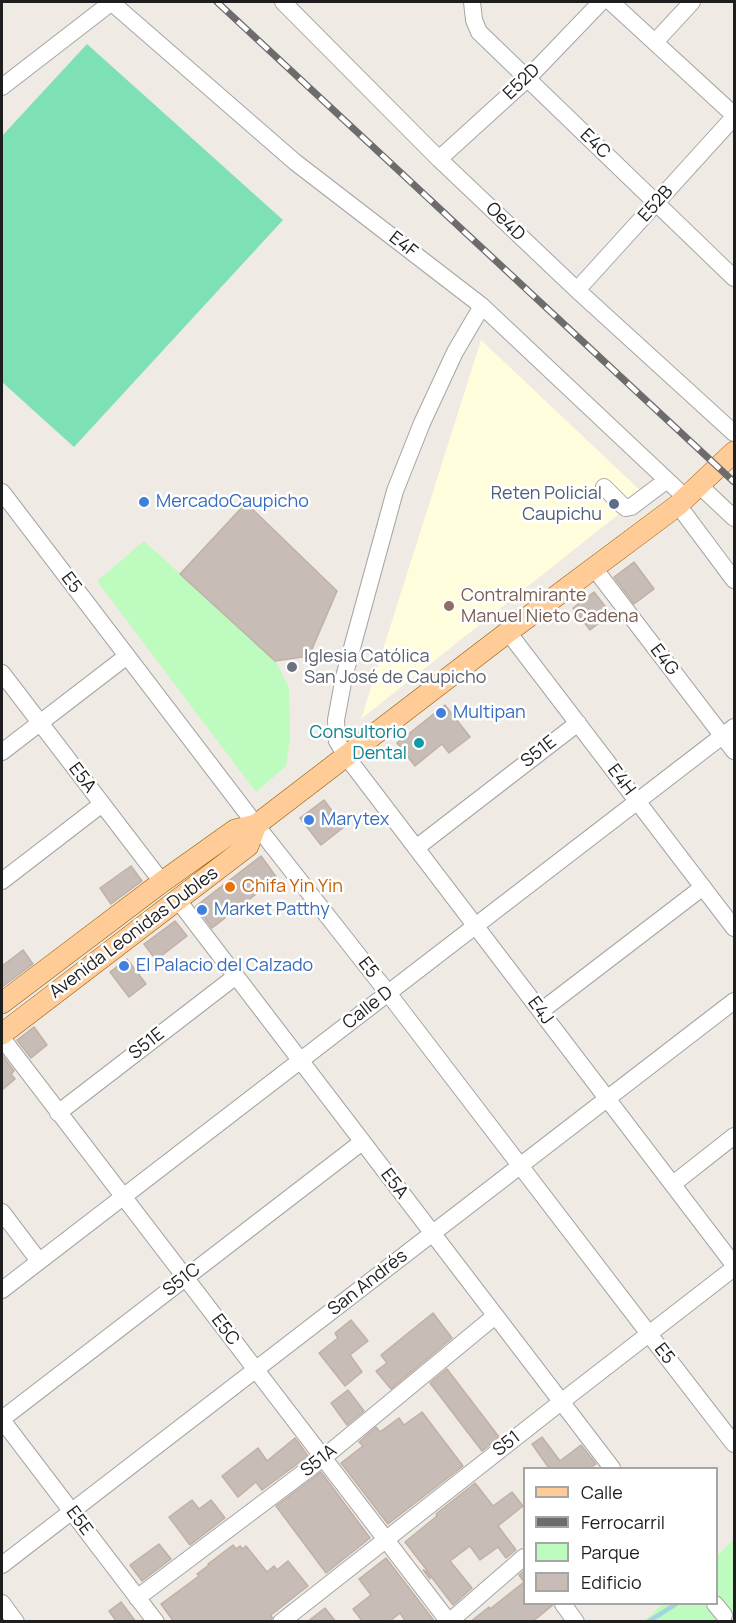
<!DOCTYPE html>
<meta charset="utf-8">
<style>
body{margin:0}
#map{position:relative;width:736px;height:1623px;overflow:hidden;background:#efeae3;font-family:Manrope,sans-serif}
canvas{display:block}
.frame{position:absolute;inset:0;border:3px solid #1e1e1e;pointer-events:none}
.legend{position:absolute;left:523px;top:1467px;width:195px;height:138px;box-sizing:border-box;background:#fff;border:2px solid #a5a5a5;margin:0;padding:8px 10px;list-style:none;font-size:18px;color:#1e1e1e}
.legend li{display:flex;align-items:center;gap:12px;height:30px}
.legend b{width:30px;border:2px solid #a5a5a5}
</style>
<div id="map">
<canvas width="736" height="1623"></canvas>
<div class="frame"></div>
<ul class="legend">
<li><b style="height:8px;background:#ffcc98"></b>Calle</li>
<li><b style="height:8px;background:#6c6c6c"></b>Ferrocarril</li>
<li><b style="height:16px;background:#befbbf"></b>Parque</li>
<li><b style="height:16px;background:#c7bcb6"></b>Edificio</li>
</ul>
</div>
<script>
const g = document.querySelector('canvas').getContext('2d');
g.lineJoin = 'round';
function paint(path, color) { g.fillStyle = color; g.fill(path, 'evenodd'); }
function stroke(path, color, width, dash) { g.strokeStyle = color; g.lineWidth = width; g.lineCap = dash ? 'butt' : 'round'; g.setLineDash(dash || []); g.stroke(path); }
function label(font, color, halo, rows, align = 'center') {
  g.font = font + ' Manrope,sans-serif'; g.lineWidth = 5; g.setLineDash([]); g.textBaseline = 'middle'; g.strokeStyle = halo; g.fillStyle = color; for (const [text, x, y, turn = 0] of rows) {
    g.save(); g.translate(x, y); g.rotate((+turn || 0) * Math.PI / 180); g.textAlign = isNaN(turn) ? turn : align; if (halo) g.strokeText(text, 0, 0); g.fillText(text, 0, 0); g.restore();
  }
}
paint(new Path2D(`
 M481,340l163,154 -283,225z`), '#fffddc');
paint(new Path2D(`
 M144,541l131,119 14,28 1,50 -4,28 -30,26 -159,-211z
 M734,1539v82l-91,1 20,-18h53l1,-48z`), '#befbbf');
paint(new Path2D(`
 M87,44l196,176 -209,227 -72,-65v-246z`), '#7ee1b5');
stroke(new Path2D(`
 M648,1622l28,-18`), '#a2d5de', 4.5);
const building = new Path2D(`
 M246,503l91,88 -28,65 -34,5 -95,-87z
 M634,562l20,27 -20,15 -20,-27z
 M594,592l17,22 -21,16 -17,-22z
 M445,705l25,32 -21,16 -7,-9 -27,22 -18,-23z
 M324,800l20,27 -23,18 -21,-27z
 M261,856l16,22 -65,50 -16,-22z
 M131,866l11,15 -31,23 -11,-16z
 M175,921l12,15 -31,24 -12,-16z
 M23,950l10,14 -31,23v-21z
 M127,959l19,25 -17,13 -19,-25z
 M34,1027l13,18 -16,13 -14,-18z
 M2,1055l12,16 -3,3 4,5 -13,11z
 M433,1313l19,25 -61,51 -15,-18 11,-8 -6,-8z
 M351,1320l17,21 -18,14 12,17 -17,14 -26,-33 19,-15 -3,-5z
 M447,1369l52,68 -17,14 -52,-68z
 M348,1390l16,21 -17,14 -16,-22z
 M422,1412l41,54 -75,58 -47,-61 22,-17 -4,-4 17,-15 4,5 19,-14 5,7z
 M542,1437l18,24 21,-16 15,19 -6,4h-41l-17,-24z
 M295,1438l13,18 -46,34 -6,-8 -18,15 -16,-21 36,-28 9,13z
 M321,1472l49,66 -44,35 -50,-67z
 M475,1483l18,23 19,-14 11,14 -25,20 18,24 -10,8 -8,-11 -18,13 -10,-14 -20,15 22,27 -19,17 -24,-31 1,5 -7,-9 6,3 -24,-31 32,-26 -1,-2z
 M192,1500l7,9 12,-9 14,18 -35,27 -21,-28z
 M159,1544l12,15 -29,22 -12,-16z
 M233,1545l3,4 4,-3 2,3 4,-3 21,26 7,-6 3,4 11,-9 20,25 -37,29 1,2 -1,5h-97l-13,-18 38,-28 -2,-2 12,-9 -1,-1z
 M386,1558l49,64h-29l-6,-9 -11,9h-26l-10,-13 18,-14 -12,-16z
 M525,1570v34h28v1l-21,17h-62l19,-15 1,2 34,-27 -5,-7z
 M121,1602l15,20h-19l-8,-11z
 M325,1608l11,14h-29z`);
paint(building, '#c7bcb6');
stroke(building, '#c1b0a5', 1.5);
const minor = new Path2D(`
 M111,2l184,160 187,144 204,192
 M283,2l156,157 138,131 157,143
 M472,2l2,18 5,12 255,246
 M611,2l123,113
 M655,42l37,-40
 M2,87l110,-85
 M439,159l88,-80 74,-77
 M577,290l157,-173
 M482,306l-27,46 -33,71 -27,68 -51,186 -8,43 1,21 9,15 388,509
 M700,486l34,32
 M604,487l18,18 4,3 5,-1 36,-27
 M2,492l254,333 132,168 261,341 85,110
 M678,505l56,75
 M594,568l140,183
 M508,632l226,296
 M2,673l160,209
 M2,752l125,-96
 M416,848l162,-125
 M2,881l100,-77
 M177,899l435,569
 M541,1011l162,-124
 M2,1038l447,584
 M58,1113l178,-137
 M673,1184l61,-48
 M2,1212l37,49
 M2,1290l732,-563
 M2,1419l360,-277
 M2,1420l154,202
 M2,1565l732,-564
 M137,1598l186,-140 172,-142
 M2,1603l14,19
 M563,1604l13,18
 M715,1604l9,11
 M281,1622l280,-220 173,-134
 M449,1622l75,-65`);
const major = new Path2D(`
 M2,1003l160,-121 73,-52 21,-5 252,-193 170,-127 56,-53
 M2,1034l246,-188 8,-21`);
stroke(minor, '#a5a5a5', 18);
stroke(major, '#975b00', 22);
stroke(minor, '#fff', 16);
stroke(major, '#ffcc98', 21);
const rail = new Path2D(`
 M217,2l517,480`);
stroke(rail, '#6c6c6c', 7);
stroke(rail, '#fff', 4.5, [14]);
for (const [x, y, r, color] of [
 [144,502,6,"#3f7fe0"],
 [614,504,6,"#5c6f8a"],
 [449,606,6,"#8d6e63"],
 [292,667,6,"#6b7280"],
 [441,713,6,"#3f7fe0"],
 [419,743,6,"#0f9aa8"],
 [309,820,6,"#3f7fe0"],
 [230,887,6,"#e8710a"],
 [202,910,6,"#3f7fe0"],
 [124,966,6,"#3f7fe0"]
]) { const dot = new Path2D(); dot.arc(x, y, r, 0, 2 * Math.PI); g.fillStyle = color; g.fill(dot); stroke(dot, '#fff', 2); }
label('18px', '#1e1e1e', '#fff', [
 ["E52D",522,82,-44],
 ["E4C",595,144,44],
 ["E52B",656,204,-48],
 ["Oe4D",505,222,44],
 ["E4F",403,245,38],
 ["E5",71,583,53],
 ["E4G",664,660,53],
 ["S51E",539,752,-38],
 ["E5A",82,778,53],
 ["E4H",621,780,53],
 ["Avenida Leonidas Dubles",134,933,-37],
 ["E5",368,968,52],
 ["Calle D",368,1008,-38],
 ["E4J",540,1011,53],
 ["S51E",147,1044,-38],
 ["E5A",394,1184,53],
 ["S51C",182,1280,-38],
 ["San Andrés",368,1283,-38],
 ["E5C",225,1330,53],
 ["E5",664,1354,52],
 ["S51",507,1444,-38],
 ["S51A",319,1461,-38],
 ["E5E",79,1521,53]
]);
label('18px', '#4e5e75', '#fff', [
 ["Reten Policial",602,494],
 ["Caupichu",602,515]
], 'right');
label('18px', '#366cbe', '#fff', [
 ["MercadoCaupicho",156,502],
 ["Multipan",453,713],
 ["Marytex",321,820],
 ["Market Patthy",214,910],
 ["El Palacio del Calzado",136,966]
], 'left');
label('18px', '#785e54', '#fff', [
 ["Contralmirante",461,596],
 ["Manuel Nieto Cadena",461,617]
], 'left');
label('18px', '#5b616d', '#fff', [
 ["Iglesia Católica",304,657],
 ["San José de Caupicho",304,678]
], 'left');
label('18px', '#0d838f', '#fff', [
 ["Consultorio",407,733],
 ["Dental",407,754]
], 'right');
label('18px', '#c56008', '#fff', [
 ["Chifa Yin Yin",242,887]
], 'left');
</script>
